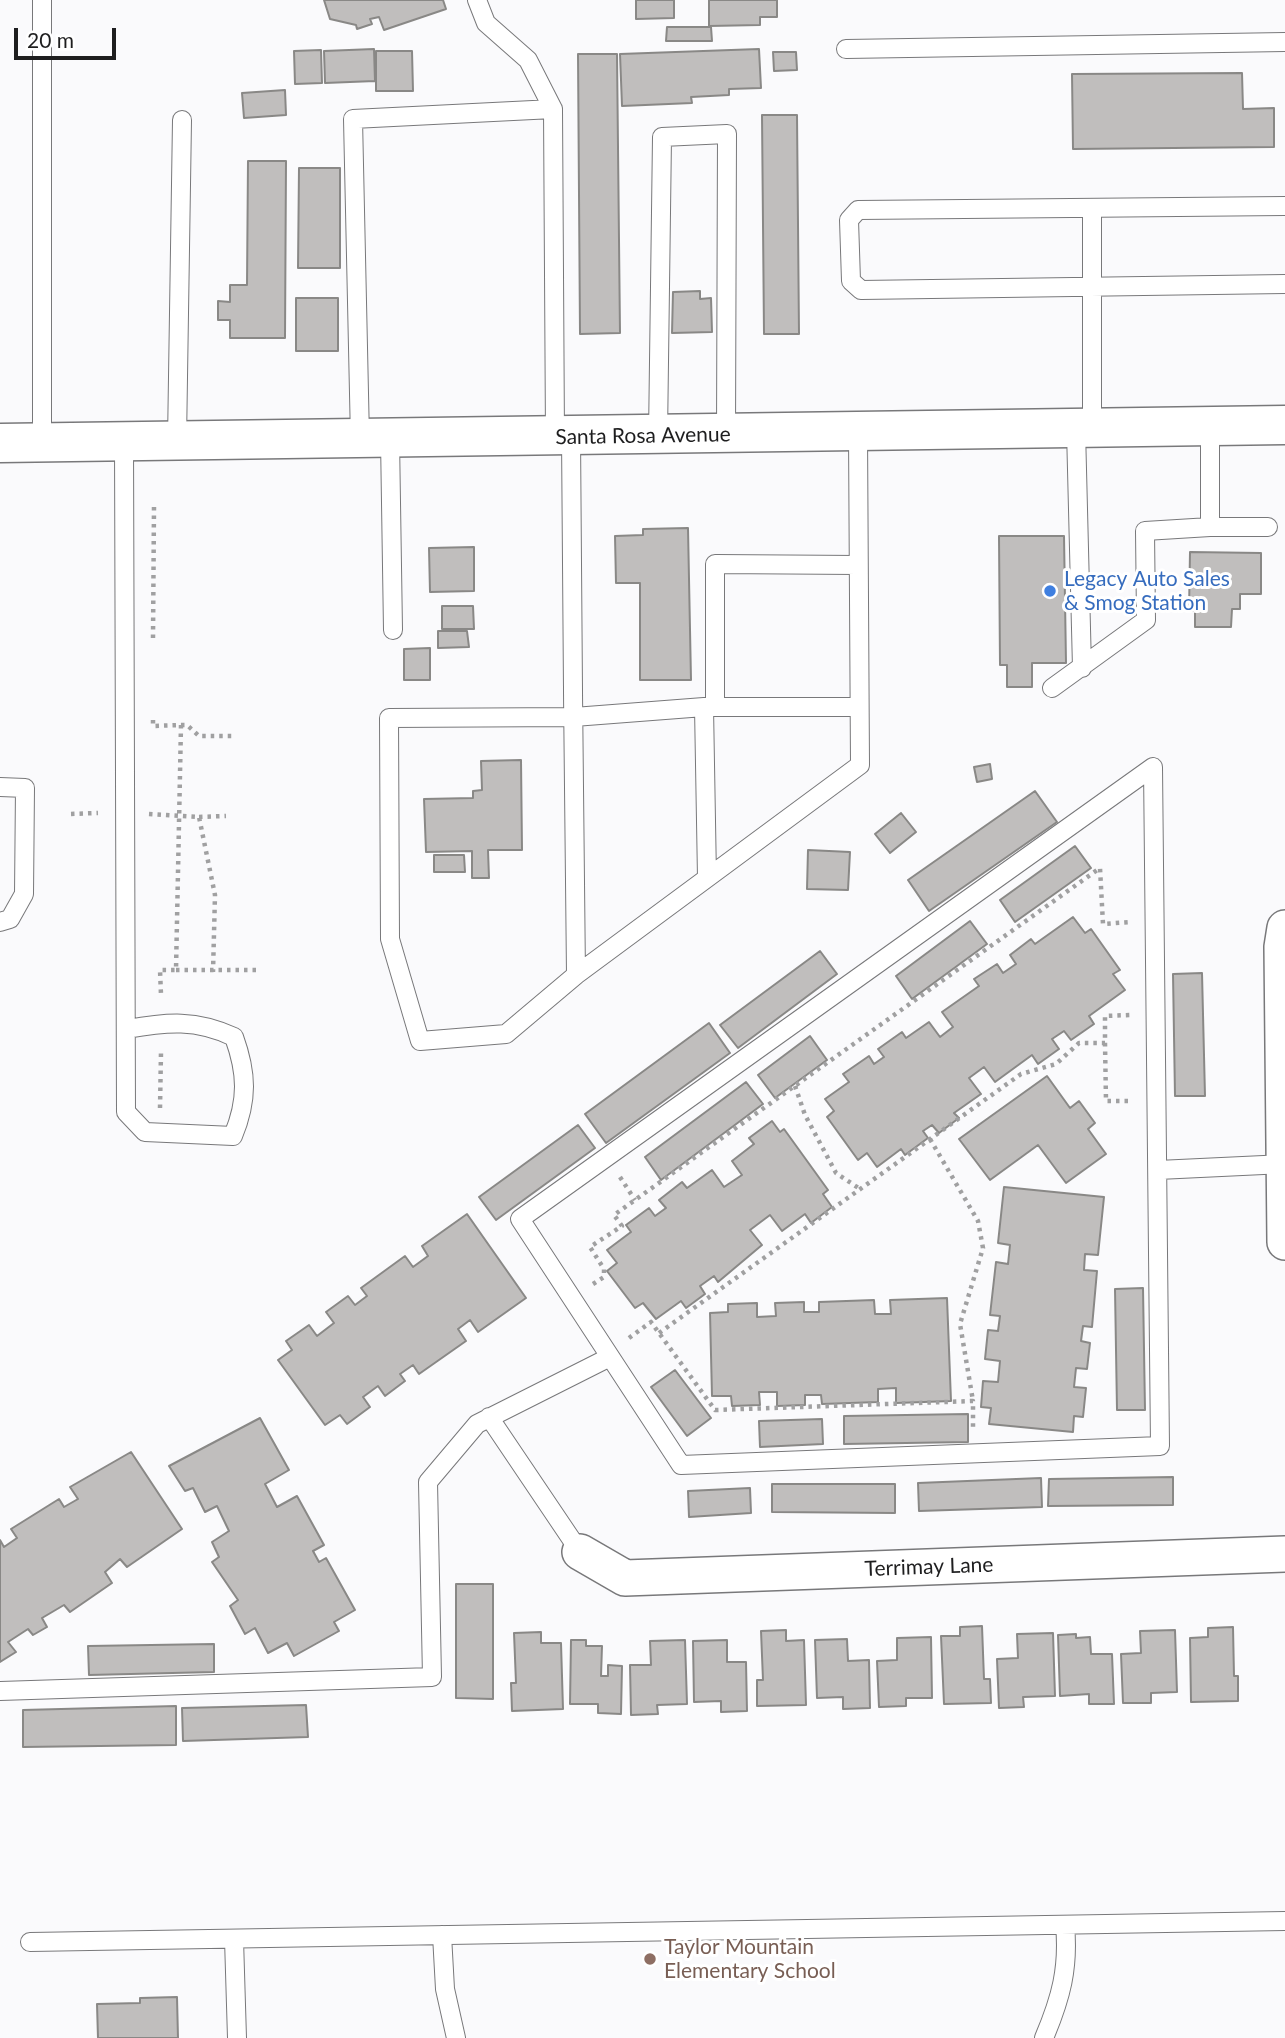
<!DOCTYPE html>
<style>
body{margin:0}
#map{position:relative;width:1285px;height:2038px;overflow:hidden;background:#fafafc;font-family:Lato,sans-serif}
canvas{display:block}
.scale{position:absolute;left:14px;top:28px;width:102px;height:32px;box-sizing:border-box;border:4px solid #1e1e1f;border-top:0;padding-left:9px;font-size:21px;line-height:24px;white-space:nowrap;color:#1e1e1f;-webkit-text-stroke:5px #fff;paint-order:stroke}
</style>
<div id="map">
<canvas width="1285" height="2038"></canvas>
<div class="scale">20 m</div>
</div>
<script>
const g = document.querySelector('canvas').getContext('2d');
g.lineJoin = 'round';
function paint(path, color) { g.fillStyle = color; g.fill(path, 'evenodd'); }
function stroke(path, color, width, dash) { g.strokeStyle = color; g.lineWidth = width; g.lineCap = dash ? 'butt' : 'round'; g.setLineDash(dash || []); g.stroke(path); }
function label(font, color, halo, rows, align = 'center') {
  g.font = font + ' Lato,sans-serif'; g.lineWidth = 6; g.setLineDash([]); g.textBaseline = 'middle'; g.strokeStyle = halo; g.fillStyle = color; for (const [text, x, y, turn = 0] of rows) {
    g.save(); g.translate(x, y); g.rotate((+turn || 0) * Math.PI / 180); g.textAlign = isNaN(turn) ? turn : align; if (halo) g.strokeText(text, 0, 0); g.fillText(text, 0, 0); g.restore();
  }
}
const building = new Path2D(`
 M324,0h119l3,9 -62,21 -5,-13 -9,2 2,5 -15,5 -1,-4 -26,-6z
 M636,0h38v18l-38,1z
 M709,0h68v17h-17v8l-51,1z
 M667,27h44l1,14h-46z
 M374,49l1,32 -50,2 -1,-32z
 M759,49l2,39 -32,1v6l-38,2 1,6 -70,3 -2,-52z
 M321,50l1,33 -27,1 -1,-33z
 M376,51h36l1,40h-37z
 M773,52h23l1,18 -23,1z
 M578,54h39l3,279 -40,1z
 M1242,73l1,36 31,-1v39l-201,2 -1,-75z
 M285,90l1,25 -42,3 -2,-25z
 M762,115h35l2,219h-35z
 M248,161h38l-1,177h-55v-18h-12v-19l12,1v-17h17z
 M299,168h41v100h-42z
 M700,291v8l11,-1 1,34 -40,1 1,-41z
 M296,298h42v53h-42z
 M688,528l3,152h-51v-97h-24l-1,-47 28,-1v-6z
 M999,536h65l2,127h-34v24h-25v-22h-7z
 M474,547v44l-44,1 -1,-44z
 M1190,552l71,1v41h-21v15h-8l-1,18h-36v-16h-6z
 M442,606h31l1,23h-32z
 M438,631h29l2,16 -31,1z
 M430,648v32h-26v-31z
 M521,760l1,90h-34l1,28h-17v-27l-46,1 -2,-53 49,-1v-7l9,-1 -1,-29z
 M990,764l2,15 -15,3 -3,-15z
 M1035,791l22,31 -128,89 -21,-31z
 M901,813l15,19 -26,21 -15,-19z
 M1075,846l16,22 -76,54 -15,-22z
 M808,850l42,2 -2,38 -41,-1z
 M434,855h30l1,17h-31z
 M1073,917l12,16 6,-4 29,41 -7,4 12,16 -36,26 5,8 -23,16 -7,-9 -12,8 7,10 -21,15 -6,-9 -37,27 -11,-15 -15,11 12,16 -27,19 5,5 -20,15 -7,-8 -9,6 5,7 -23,17 -4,-6 -24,18 -10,-14 -9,7 -31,-43 7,-6 -9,-12 24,-17 -6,-8 26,-18 5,8 10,-7 -6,-8 24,-17 4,6 23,-16 11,15 13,-10 -11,-15 37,-26 -5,-7 23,-15 6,9 13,-9 -6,-9 21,-16 4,5z
 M970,921l17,23 -75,55 -16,-23z
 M820,951l17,23 -99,74 -18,-23z
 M1202,973l3,123h-30l-2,-122z
 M709,1023l21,30 -124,90 -21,-29z
 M810,1036l17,24 -52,38 -17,-23z
 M1047,1076l23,32 9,-7 16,22 -7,6 18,25 -40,29 -28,-38 -48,35 -31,-41z
 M746,1082l17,22 -102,76 -16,-23z
 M772,1121l8,11 4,-3 44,61 -5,4 9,13 -21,16 -6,-9 -23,17 -12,-16 -20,15 12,15 -44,37 -4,-6 -14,10 5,8 -19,14 -5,-7 -25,18 -13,-16 -8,5 -28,-37 10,-8 -10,-13 24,-18 -5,-7 23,-17 6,8 11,-8 -7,-8 23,-18 5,6 25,-18 12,17 18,-12 -10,-14 22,-17 -5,-6z
 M578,1125l17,23 -99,72 -17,-23z
 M1004,1187l100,10 -6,58 -13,-1 -1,16 13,1 -5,56 -9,-1 -2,15 9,2 -3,26 -11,-1 -2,19 12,1 -3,29 -9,-1 -1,16 -84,-8 2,-16 -10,-1 2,-26 15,1 2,-21 -15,-2 3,-29 10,1 2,-15 -10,-1 6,-53 12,2 2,-19 -12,-2z
 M467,1214l59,84 -48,34 -8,-12 -12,9 8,12 -47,33 -6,-9 -13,9 5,7 -20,15 -7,-10 -15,11 7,10 -23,17 -7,-9 -15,10 -47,-65 14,-10 -6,-9 23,-16 8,11 17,-13 -8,-11 22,-16 7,9 12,-9 -6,-8 44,-32 8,11 15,-11 -6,-10z
 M1143,1288l2,122h-28l-2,-121z
 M947,1298l4,103 -55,2v-15l-18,1v13l-56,2 -1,-9h-16v10l-28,1v-14h-18l1,13 -28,1 -1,-10h-19l-2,-83 18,-1v-8l29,-1v14l19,-1 -1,-13 29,-1v10h15v-10l55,-2 1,14h16l-1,-14z
 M675,1370l36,48 -24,18 -36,-49z
 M968,1414v28l-124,2v-28z
 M260,1418l29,52 -24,14 12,23 20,-11 27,49 -11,6 6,11 7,-4 29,52 -21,12 5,9 -45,25 -7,-13 -19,10 -13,-25 -10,6 -15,-28 8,-6 -26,-38 7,-5 -7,-15 17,-11 -12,-25 -12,6 -12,-24 -8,3 -16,-25z
 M822,1419l1,25 -63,3 -1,-26z
 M131,1452l51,77 -55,38 -7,-8 -15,13 7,11 -42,29 -6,-7 -22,13 5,9 -14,8 -5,-6 -20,13 8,10 -16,10v-122l4,7 13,-9 -6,-9 48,-30 5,8 14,-8 -8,-12z
 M1173,1477v28l-125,1 1,-27z
 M1041,1478l1,29 -123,4 -1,-28z
 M772,1484h123v29l-123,-1z
 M750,1488l1,25 -62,4 -1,-26z
 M456,1584h37v115l-37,-1z
 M982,1626l2,53h6l1,24 -47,1 -3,-68h19v-9z
 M1233,1627l1,49h4v25l-47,1 -1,-64 18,-1v-9z
 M786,1630v11l18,-1 2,65 -49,1v-26h6l-2,-49z
 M1175,1630l2,62 -26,1v10h-28l-2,-49 20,-1 -1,-22z
 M541,1632v11h20l2,66 -51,2 -1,-28h5l-2,-50z
 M1053,1633l2,63 -32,1 1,10 -25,1 -2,-49 21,-1 -1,-24z
 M1076,1634v4l14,-1 1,17h21l2,50h-25v-10l-29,2 -2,-61z
 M931,1637l1,61h-26v8l-27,1 -2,-46 20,-1v-22z
 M847,1639l1,22 21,-1 1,48 -27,1v-12l-26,1 -2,-58z
 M571,1640h15v6h16l-1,30h7v-11l14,1 -1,48 -23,-1v-9h-28z
 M685,1640l2,64 -30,1 1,9 -27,1 -1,-50h21l-1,-24z
 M727,1640v22h19l1,49 -26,1v-11l-27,1 -1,-61z
 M214,1644v28l-125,3 -1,-29z
 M306,1705l2,32 -125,4 -1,-33z
 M176,1706v39l-153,2v-37z
 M177,1997l1,41h-80l-1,-34 43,-1v-5z`);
paint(building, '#c0bebd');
stroke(building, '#898886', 2);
const service = new Path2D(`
 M477,0l9,23 42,37 25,49
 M846,49l439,-7
 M1285,206l-427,4 -9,10 2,61 10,9 424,-6
 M1210,427v100h58
 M1076,430l6,238
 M1092,430v-222
 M571,436c1,180 3,359 5,539l-70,59 -86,7 -30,-102 -1,-221 185,-1 130,-10 3,171
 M658,436l4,-299 65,-3 -1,300
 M360,439l-7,-320 200,-10 2,328
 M390,439l3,191
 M124,441l2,671 19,20 88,4c15,-36 14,-63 1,-99 -38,-18 -67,-15 -107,-8
 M177,441l5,-321
 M42,443v-443
 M1052,688l94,-68 -1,-89 65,-4
 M704,707h155
 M715,707v-143l143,1
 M1153,767l7,679 -479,19 -161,-246z
 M0,787l25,1 -1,106 -14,25 -10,3
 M576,975l284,-210 -2,-332
 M1158,1170l127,-6
 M489,1417l91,135
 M0,1691l432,-14 -4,-195 49,-58 133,-67
 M442,1935l3,54 11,49
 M234,1939l3,99
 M30,1942l1255,-21
 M1044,2038c17,-40 25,-70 21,-113`);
const minor = new Path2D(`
 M1285,928l-3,19 3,295
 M580,1552l45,26 660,-24`);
const secondary = new Path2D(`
 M0,443l1285,-18`);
stroke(service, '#78787a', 20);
stroke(minor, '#78787a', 38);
stroke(secondary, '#78787a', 41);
stroke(new Path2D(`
 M153,638l1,-132
 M153,720v6l28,-1 -5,245h-16l1,25
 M181,725h6l12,11h33
 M71,814l27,-1
 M149,814l50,3 16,78 -2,77
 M199,817l27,-1
 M176,970h83
 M1105,1043l1,58h24
 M795,1086l10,29 31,58 24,16
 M160,1108l1,-56
 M930,1139l48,82 5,27 -23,76 13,77
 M620,1177l15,23
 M593,1284l11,-7v-8l-14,-22 32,-21 -8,-11 486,-347 3,56 28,-2
 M659,1333l362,-259 35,-10 23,-21h26v-27l25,-1
 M629,1338l22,-16 64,88 258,-9v27`), '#a0a0a1', 4.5, [3.5, 5]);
stroke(service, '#fff', 18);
stroke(minor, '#fff', 35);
stroke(secondary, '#fff', 38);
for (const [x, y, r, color] of [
 [1050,591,7,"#3f7fe0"],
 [650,1959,7,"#8d6e63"]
]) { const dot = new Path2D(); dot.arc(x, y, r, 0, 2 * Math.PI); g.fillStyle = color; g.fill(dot); stroke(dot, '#fff', 2.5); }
label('21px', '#1e1e1f', '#fff', [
 ["Santa Rosa Avenue",643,436,-1],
 ["Terrimay Lane",929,1567,-2]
]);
label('21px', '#366cbe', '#fff', [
 ["Legacy Auto Sales",1064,579],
 ["& Smog Station",1064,603]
], 'left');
label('21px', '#785e54', '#fff', [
 ["Taylor Mountain",664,1947],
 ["Elementary School",664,1971]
], 'left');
</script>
